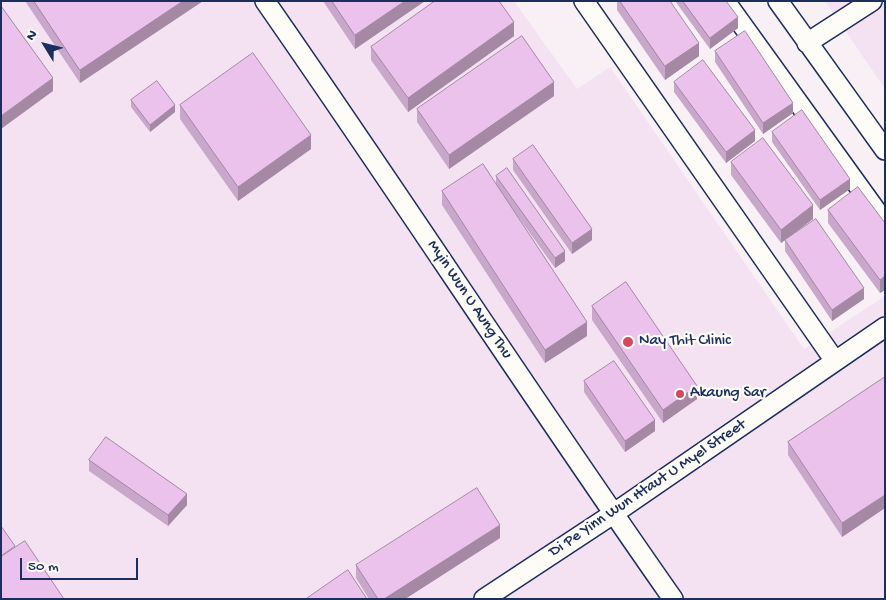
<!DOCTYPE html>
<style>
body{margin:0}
#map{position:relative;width:886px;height:600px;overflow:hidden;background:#f9f0f5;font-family:"Gochi Hand",sans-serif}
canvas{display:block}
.frame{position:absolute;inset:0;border:2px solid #1b2f5e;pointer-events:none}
.north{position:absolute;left:20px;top:20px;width:50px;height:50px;-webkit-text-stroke:4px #fdfcf7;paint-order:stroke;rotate:306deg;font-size:14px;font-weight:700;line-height:20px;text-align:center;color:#1b2f5e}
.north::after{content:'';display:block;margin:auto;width:18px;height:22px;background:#1b2f5e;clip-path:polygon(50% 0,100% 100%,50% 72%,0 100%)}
.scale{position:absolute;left:20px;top:558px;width:118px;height:22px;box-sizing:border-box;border:2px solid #1b2f5e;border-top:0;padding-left:6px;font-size:15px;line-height:18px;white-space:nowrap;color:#1b2f5e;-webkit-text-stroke:4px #fdfcf7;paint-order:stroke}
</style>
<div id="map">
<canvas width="886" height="600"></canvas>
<div class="frame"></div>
<div class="north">N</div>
<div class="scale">50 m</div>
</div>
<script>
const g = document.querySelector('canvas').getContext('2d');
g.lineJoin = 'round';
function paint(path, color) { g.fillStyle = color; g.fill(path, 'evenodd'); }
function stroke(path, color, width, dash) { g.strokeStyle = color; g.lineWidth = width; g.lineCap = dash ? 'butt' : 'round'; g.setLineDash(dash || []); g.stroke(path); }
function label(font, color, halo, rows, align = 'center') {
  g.font = font + ' "Gochi Hand",sans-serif'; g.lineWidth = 4.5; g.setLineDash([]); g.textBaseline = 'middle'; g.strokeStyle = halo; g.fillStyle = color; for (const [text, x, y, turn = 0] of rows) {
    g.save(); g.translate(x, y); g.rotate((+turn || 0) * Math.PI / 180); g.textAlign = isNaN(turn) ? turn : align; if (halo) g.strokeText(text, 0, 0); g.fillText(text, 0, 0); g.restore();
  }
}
paint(new Path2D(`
 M1,1h513l63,88 33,-22 194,282 81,-53v303h-884z
 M825,1h60v88z`), '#f4e2f2');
const minor = new Path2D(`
 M265,1c138,198 269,400 408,598
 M584,1l251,360
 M725,1l160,222
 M778,1l107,149
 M807,43l65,-42
 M484,599l129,-85 272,-187`);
stroke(minor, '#1b2f5e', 22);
stroke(minor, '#fdfcf7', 19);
paint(new Path2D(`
 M25,1h178l-123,82z
 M323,1h102l-70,48z
 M617,1h53l29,55 -34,24 -48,-70z
 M675,1h51l12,27 -28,21z
 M514,36l-106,76 -37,-52v-13z
 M715,51l78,62 -30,21 -48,-72z
 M674,82l81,59 -29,22 -52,-71z
 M554,96l-105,73 -32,-47v-13z
 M131,100l44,12 -25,20 -19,-25z
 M180,105l131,44 -73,52 -58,-82z
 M772,132l78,57 -30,21 -48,-68z
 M513,159l79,81 -20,14 -59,-84z
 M731,162l82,57 -32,24 -50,-68z
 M496,176l69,85 -10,7 -46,-64 78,132 -42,27 -103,-158v-14l54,-6z
 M828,210l57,13v67l-5,3 -52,-70z
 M785,240l79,59 -32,22 -47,-70z
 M592,306l105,93 -34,24 -71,-103z
 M885,377v131l-43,29 -54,-82v-13z
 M584,381l71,50 -30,21 -41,-60z
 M89,460l98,45 -19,21 -79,-55z
 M500,538l-95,61h-36l-13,-21v-13z`), '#c9a7ca');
paint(new Path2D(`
 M183,1h20l-123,82v-13z
 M405,1h20l-70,48v-14z
 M738,17v11l-28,21v-11z
 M514,22v14l-106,76v-14z
 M699,43v13l-34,24v-14z
 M53,78v13l-52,38v-13z
 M554,82v14l-105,73v-14z
 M793,103v10l-30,21v-11z
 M175,105v7l-25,20v-7z
 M755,130v11l-29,22v-11z
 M311,135v14l-73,52v-14z
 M850,179v10l-30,21v-10z
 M813,205v14l-32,24v-13z
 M592,229v11l-20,14v-11z
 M565,251v10l-10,7v-10z
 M885,276v14l-5,3v-13z
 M864,288v11l-32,22v-11z
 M587,322v14l-42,27v-13z
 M697,386v13l-34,24v-13z
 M655,420v11l-30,21v-11z
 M187,494v11l-19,21v-11z
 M885,495v13l-43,29v-14z
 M500,525v13l-95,61h-21z`), '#a488a4');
const building = new Path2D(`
 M34,1h149l-103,69z
 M332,1h73l-50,34z
 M435,1h64l15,21 -106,76 -37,-51z
 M620,1h50l29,42 -34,23z
 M683,1h43l12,16 -28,21z
 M1,6l52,72 -52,38z
 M745,31l48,72 -30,20 -48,-72z
 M522,36l32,46 -105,73 -32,-46z
 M253,53l58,82 -73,52 -58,-82z
 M703,60l52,70 -29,22 -52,-70z
 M157,81l18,24 -25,20 -19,-25z
 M802,110l48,69 -30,21 -48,-68z
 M763,138l50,67 -32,25 -50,-68z
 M533,145l59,84 -20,14 -59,-84z
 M483,164l104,158 -42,28 -103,-159z
 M507,168l58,83 -10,7 -59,-82z
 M858,187l27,36v53l-5,4 -52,-70z
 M816,219l48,69 -32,22 -47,-70z
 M626,282l71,104 -34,24 -71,-104z
 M614,361l41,59 -30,21 -41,-60z
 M885,377v118l-43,28 -54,-81z
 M106,437l81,57 -19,21 -79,-55z
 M477,488l23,37 -116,74h-6l-22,-34z
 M1,526l14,20 -14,10z
 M25,541l39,58h-63v-42z
 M348,570l19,29h-61z`);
paint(building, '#eac2eb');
stroke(building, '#a488a4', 1);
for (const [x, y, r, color] of [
 [628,342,6,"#d1495b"],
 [680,394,5,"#d1495b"]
]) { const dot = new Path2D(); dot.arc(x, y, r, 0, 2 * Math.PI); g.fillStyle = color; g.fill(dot); stroke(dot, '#fdfcf7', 2); }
label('16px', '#1b2f5e', '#fdfcf7', [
 ["Myin Wun U Aung Thu",469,300,56],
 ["Di Pe Yinn Wun Htaut U Myel Street",648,489,-34]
]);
label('16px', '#1b2f5e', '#fdfcf7', [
 ["Nay Thit Clinic",639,342],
 ["Akaung Sar",690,394]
], 'left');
</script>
